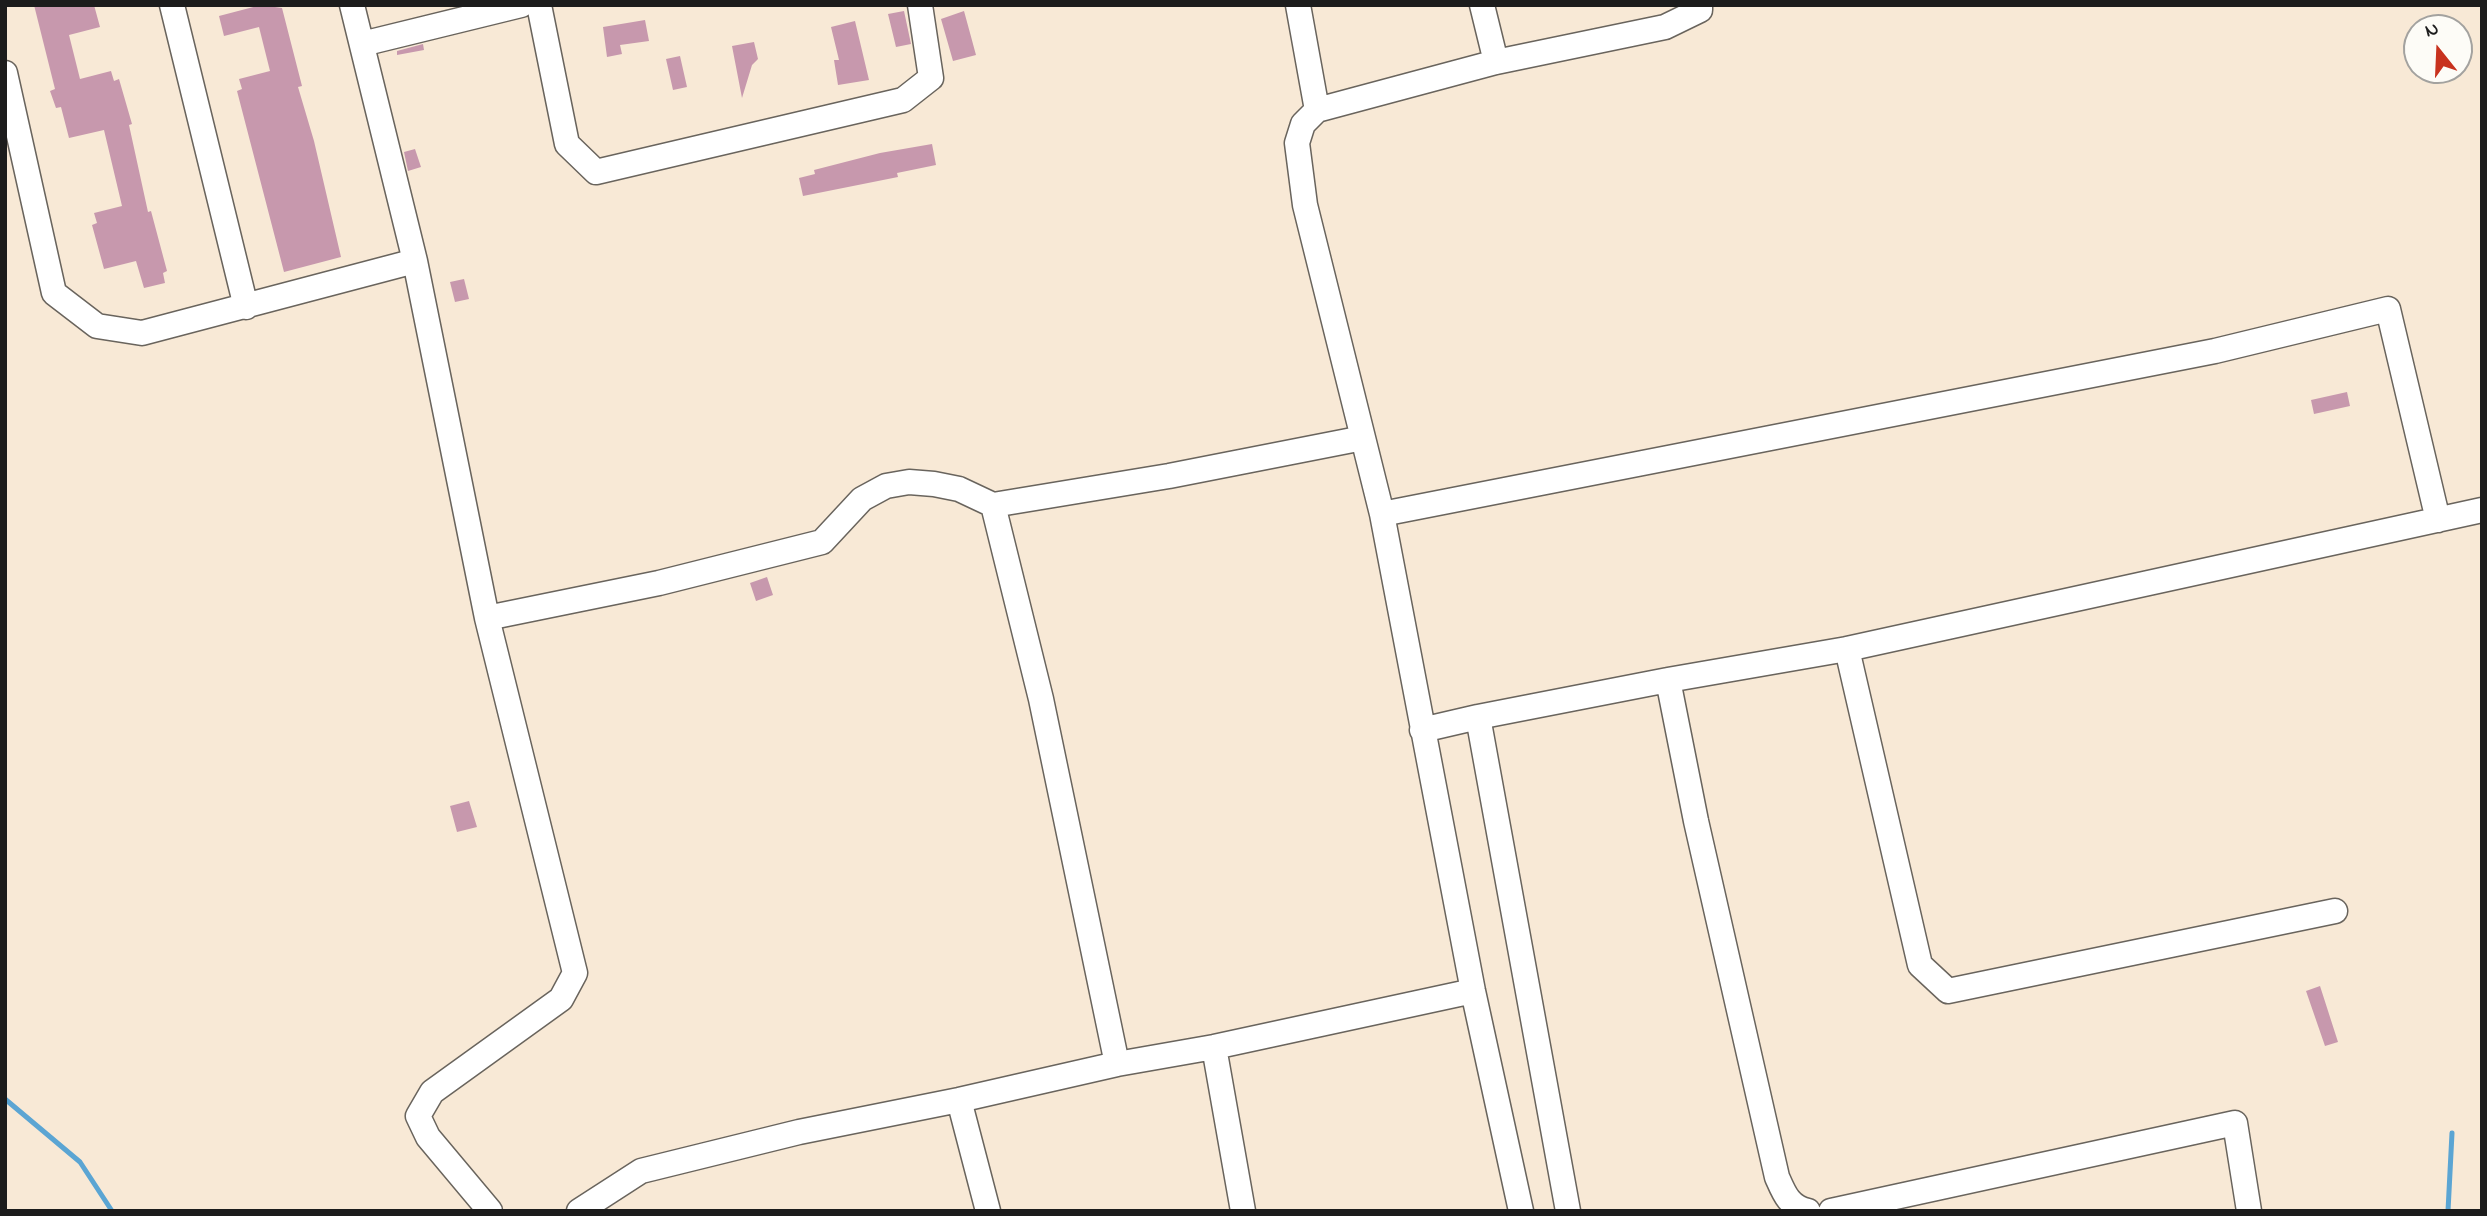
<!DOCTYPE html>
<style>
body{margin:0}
#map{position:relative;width:2487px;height:1216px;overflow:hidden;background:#f8e9d6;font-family:"Indie Flower",sans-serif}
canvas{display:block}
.frame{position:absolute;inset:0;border:7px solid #1c1c1c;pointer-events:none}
.north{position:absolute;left:2403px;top:14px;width:70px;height:70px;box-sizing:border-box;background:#fdfcf7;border:2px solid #a3a29f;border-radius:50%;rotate:342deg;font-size:19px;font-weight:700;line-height:28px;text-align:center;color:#1c1c1c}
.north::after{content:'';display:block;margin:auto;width:24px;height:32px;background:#c8321e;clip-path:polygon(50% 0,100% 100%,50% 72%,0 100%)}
</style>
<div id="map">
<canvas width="2487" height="1216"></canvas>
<div class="frame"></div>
<div class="north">N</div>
</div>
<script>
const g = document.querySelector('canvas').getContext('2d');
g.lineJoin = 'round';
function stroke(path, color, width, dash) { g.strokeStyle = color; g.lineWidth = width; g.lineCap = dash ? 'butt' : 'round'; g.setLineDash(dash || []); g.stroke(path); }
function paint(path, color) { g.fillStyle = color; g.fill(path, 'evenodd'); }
stroke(new Path2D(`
 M5,1099l75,63 32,49
 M2448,1211l4,-78`), '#5ba5d3', 5);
paint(new Path2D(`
 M34,5h60l6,22 -31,8 11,44 31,-8 3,10 5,-2 13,45 -3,1 19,87 3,-1 16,60 -4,2 2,10 -21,5 -8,-27 -32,8 -12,-44 5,-2 -3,-10 28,-7 -18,-76 -35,8 -8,-31 -5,1 -6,-17 5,-2z
 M261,5l21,3 20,78 -4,1 16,54 27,116 -57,15 -47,-181 5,-2 -3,-10 31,-8 -11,-44 -35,9 -5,-20z
 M904,11l7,33 -15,3 -8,-33z
 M964,11l12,44 -23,6 -12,-42z
 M645,20l4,21 -29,4 2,9 -15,3 -4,-30z
 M855,21l14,59 -31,5 -4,-25h5l-8,-33z
 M754,42l4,17 -6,6 -10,33 -10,-52z
 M423,44l1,6 -27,5v-4z
 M680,56l7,31 -14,3 -7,-31z
 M932,144l4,21 -39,8 1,4 -95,19 -4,-18 16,-4 -1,-4 66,-17z
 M415,149l6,18 -13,4 -4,-19z
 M464,279l5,20 -14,3 -5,-20z
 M2347,392l3,14 -36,8 -3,-14z
 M767,577l6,18 -17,6 -6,-18z
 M469,801l8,26 -20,5 -7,-26z
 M2320,986l18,56 -13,4 -19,-55z`), '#c798ad');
const minor = new Path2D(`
 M172,5l74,302
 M352,5l63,256 72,357 88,355 -14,26 -129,93 -14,24 10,21 62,74
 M539,5l28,139 29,28 307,-72 28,-22 -11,-73
 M1298,5l19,105
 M1482,5l14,57
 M362,44l159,-39
 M5,73l49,220 43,33 45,7 273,-72
 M993,505l48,194 76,365 97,-17 259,-56
 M1382,514l833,-163 173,-42 50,211
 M487,618l172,-35 163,-41 40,-43 24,-13 23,-4 25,2 25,5 34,16 176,-29 194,-38
 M1847,649l73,316 28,26 387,-80
 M1668,680l28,141 81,356c7,16 12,30 31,34
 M1478,717l90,494
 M1422,730l56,-13 190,-37 179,-31 635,-139
 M1214,1047l29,164
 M959,1100l29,111
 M579,1211l62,-40 158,-39 160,-32 158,-36
 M1521,1211l-48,-220 -91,-477 -77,-309 -8,-62 6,-19 14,-14 179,-48 169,-35 35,-17v-5
 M1831,1211l404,-88 14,88`);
stroke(minor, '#69645d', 27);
stroke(minor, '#fff', 24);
</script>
